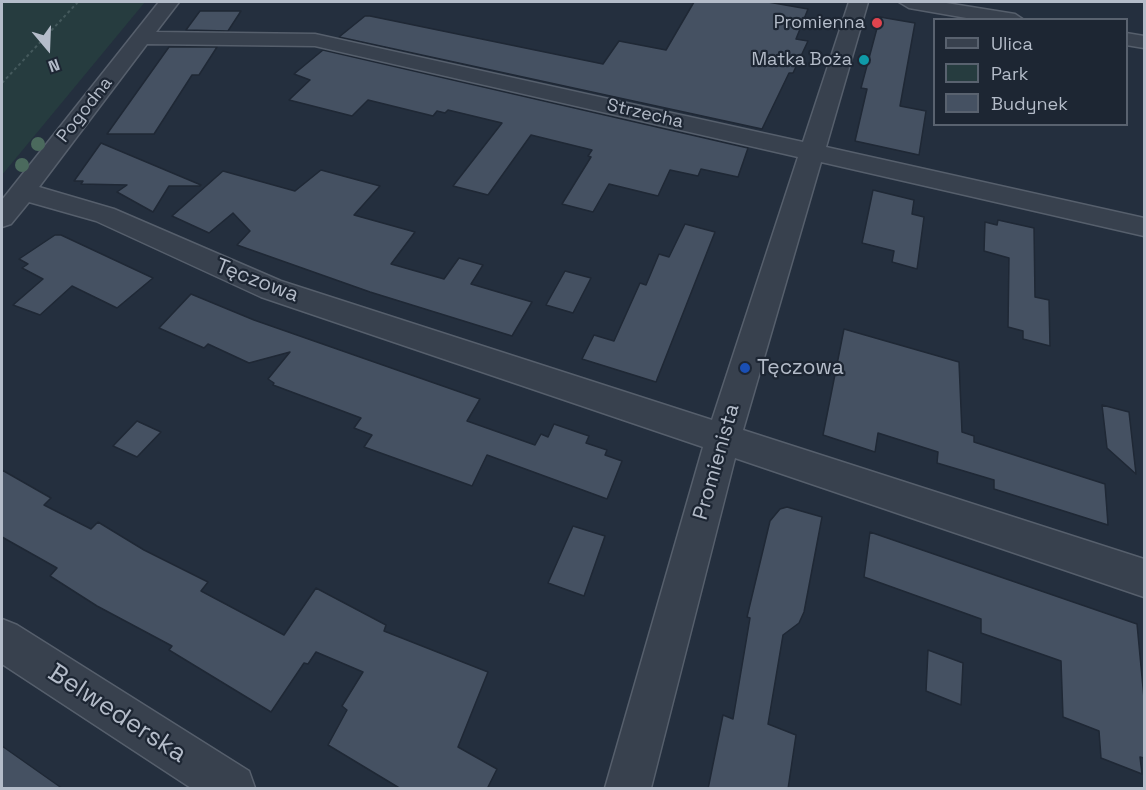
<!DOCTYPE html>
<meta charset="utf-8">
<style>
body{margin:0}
#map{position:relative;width:1146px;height:790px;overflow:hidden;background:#242f3e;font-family:"Space Grotesk",sans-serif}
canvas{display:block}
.frame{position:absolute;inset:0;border:3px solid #b4bcc9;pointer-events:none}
.legend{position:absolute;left:933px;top:18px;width:195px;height:108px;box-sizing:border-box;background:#1d2633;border:2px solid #59626f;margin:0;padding:8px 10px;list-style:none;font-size:18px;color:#b4bcc9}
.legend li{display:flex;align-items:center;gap:12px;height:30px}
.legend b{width:30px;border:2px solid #59626f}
.north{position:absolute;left:18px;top:18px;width:60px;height:60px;-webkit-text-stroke:4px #1d2633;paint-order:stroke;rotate:161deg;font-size:16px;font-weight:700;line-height:24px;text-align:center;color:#b4bcc9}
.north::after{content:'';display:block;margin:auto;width:21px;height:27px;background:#b4bcc9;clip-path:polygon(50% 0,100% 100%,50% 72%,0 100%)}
</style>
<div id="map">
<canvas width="1146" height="790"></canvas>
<div class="frame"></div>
<ul class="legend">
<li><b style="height:8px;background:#38414e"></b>Ulica</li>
<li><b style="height:16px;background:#263c3f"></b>Park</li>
<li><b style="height:16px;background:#455162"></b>Budynek</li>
</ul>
<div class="north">N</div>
</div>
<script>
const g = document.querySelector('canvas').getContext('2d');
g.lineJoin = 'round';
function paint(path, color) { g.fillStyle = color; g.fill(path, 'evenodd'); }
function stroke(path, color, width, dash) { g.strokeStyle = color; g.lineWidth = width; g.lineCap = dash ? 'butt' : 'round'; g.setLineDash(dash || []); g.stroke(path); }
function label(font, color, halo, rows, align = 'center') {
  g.font = font + ' "Space Grotesk",sans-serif'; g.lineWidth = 4.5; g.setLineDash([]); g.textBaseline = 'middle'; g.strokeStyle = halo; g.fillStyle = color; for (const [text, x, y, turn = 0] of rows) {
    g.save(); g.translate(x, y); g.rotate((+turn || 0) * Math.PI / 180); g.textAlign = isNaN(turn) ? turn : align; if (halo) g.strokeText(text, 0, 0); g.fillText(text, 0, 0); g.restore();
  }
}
paint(new Path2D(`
 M2,2h143l-143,173z`), '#263c3f');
const building = new Path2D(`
 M694,2h74l40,7 -12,30 12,2 -15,32h-4l-27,56 -423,-92 26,-21h5l233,48 16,-23 47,9z
 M200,11h41l-13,20 -42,-1z
 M880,17l35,6 -15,83 26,5 -7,44 -64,-14 12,-52 -6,-1z
 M169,47h48l-18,28h-7l-38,59h-47z
 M323,50l425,98 -10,29 -37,-8 -3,7 -28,-6 -12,26 -49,-12 -16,28 -31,-8 29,-47 -3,-1 4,-6 -61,-15 -43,60 -35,-9 49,-63 -54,-13 -3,3 -8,-2 -4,5 -65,-16 -16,16 -63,-16 21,-20 -16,-6z
 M101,143l100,42 -1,1h-31l-16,26 -36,-20 10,-7 -46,-1 2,-3h-9z
 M321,170l59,16 -26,29 61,17 -24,32 53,15 15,-21 24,7 -12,19 61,18 -20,34 -142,-44 -133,-47 13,-14 -17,-18 -24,20 -37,-17 51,-45 72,20z
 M873,190l41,10 -2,14 12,3 -7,52 -25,-7 2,-11 -32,-8z
 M998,220l36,8 1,69 14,3 1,46 -27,-7v-8l-15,-4 1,-69 -25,-7 1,-29 12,3z
 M685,224l30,8 -59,150 -74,-23 12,-24 20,6 26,-58 6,2 13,-31 10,3z
 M55,235h6l92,43 -36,30 -45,-22 -32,29 -27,-10 30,-26 -21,-11 6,-4 -9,-5z
 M565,271l26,7 -18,35 -27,-8z
 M191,294l63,26 226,79 -13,22 68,24 6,-11 7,3 6,-13 35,12 -3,7 21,7 -2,5 17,6 -15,38 -120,-44 -15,31 -108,-39 8,-12 -18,-7 7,-10 -88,-33 1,-2 -6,-4 22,-27 -41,11 -41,-19 -4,4 -45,-20z
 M844,329l115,33 3,70 12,4v6l131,42 3,41 -114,-36v-9l-57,-17 1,-11 -60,-19 -3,19 -52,-17z
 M1102,405l27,7 7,62 -29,-26z
 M137,421l24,11 -24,25 -24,-11z
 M2,470l49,28 -7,7 47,24 7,-7 46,28 64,32 -7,9 83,44 32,-47 70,37 -2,6 104,41 -30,75 39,22 -10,20h-86l-73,-44 19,-35 -5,-4 21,-34 -47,-20 -8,12 -4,-1 -33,49 -102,-62 3,-4 -75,-40 -47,-30 7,-8 -55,-31z
 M787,507l35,10 -18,95 -5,11 -16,12 -15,89 28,11 -8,54h-80l15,-74 10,4 17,-101 -3,-1 23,-96 10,-12z
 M573,526l32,10 -21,60 -36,-13z
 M870,532l267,92 7,74v60l-4,-1 2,17 -41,-16 -2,-27 -36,-14 -2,-56 -80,-28v-14l-117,-42z
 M928,650l35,13 -2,42 -35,-14z
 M2,746l61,43h-61z`);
paint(building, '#455162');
stroke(building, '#1f2835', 1.5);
const street = new Path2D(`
 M159,2h20l-23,30 159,2 488,108 46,-140h19l-42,145 318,71v18l-323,-74 -78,268 401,129v38l-409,-139 -84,330h-46l98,-341 -442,-150 -165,-76 -67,-19 -18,22 -9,3v-27zM147,44l168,2 483,111 -86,263 -431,-139 -167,-72 -75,-22z
 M899,2h41l75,12 9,6h-46l-69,-12z
 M1126,33l18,3v12l-18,-3z
 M2,619l15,6 232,146 6,17h-64l-189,-124z`);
stroke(street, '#565f6c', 3);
stroke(new Path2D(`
 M2,83l76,-81`), '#44595c', 2, [3, 3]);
paint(street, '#38414e');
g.fillStyle = '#4b6a5d';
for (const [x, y] of [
 [38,144],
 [22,165]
]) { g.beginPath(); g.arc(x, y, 7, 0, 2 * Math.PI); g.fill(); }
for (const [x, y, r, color] of [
 [877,23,6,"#e0444e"],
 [864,60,6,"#0f9aa8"],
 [745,368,6,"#1a4fb4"]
]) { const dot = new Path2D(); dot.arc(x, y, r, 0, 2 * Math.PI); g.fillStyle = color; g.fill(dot); stroke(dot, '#1d2633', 2); }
label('18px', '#b4bcc9', '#1d2633', [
 ["Promienna",865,23],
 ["Matka Boża",852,60]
], 'right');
label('18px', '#b4bcc9', '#1d2633', [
 ["Pogodna",85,110,-52],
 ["Strzecha",645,114,13]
]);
label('21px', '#b4bcc9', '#1d2633', [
 ["Tęczowa",257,281,21],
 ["Promienista",717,462,-74]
]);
label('21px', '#b4bcc9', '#1d2633', [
 ["Tęczowa",757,368]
], 'left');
label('26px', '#b4bcc9', '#1d2633', [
 ["Belwederska",117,714,33]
]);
</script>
